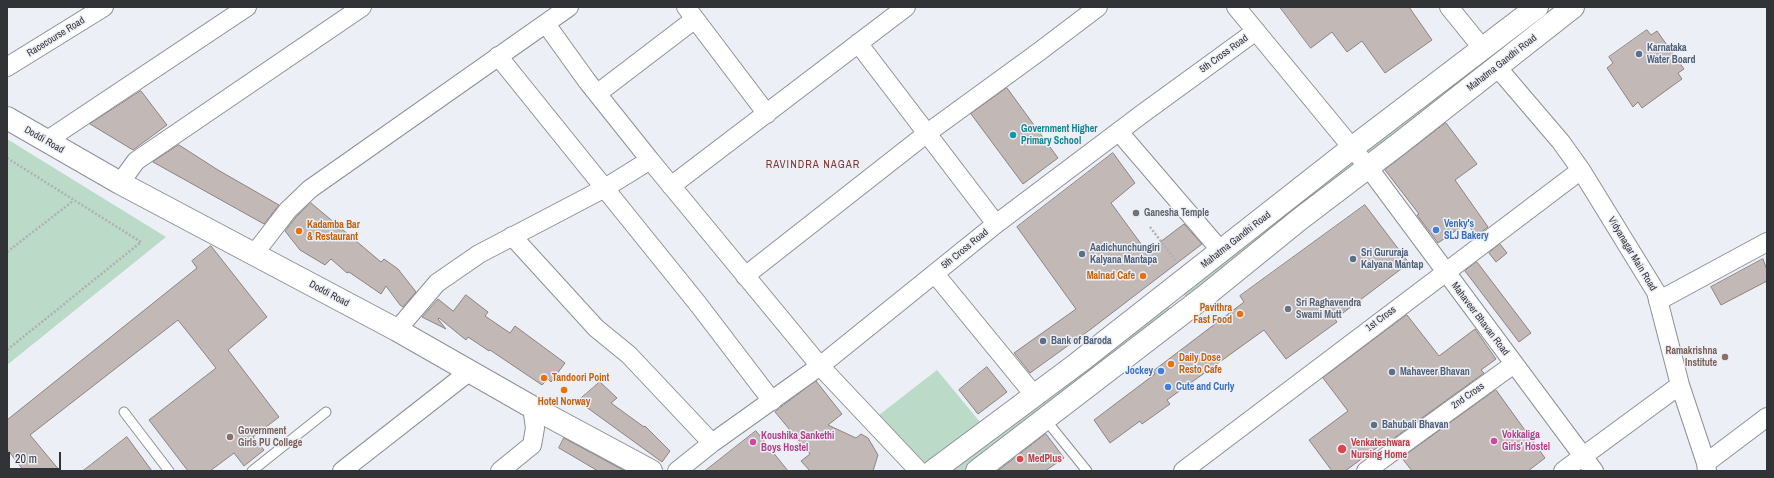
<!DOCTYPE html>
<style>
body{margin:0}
#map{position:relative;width:1774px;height:478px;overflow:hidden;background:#edeff7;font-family:"Archivo Narrow",sans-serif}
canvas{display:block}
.frame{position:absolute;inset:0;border:8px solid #323336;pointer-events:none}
.scale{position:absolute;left:8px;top:452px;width:53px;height:18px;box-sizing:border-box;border:2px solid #323336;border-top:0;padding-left:5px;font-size:12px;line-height:14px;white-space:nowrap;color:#323336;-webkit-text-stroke:3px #edeff7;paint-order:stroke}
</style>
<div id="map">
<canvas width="1774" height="478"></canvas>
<div class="frame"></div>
<div class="scale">20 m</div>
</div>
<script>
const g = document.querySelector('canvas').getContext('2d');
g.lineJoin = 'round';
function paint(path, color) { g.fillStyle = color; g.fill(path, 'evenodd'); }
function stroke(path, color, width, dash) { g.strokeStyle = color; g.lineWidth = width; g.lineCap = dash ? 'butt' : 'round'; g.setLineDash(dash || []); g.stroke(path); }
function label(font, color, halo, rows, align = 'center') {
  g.font = font + ' "Archivo Narrow",sans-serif'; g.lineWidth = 3; g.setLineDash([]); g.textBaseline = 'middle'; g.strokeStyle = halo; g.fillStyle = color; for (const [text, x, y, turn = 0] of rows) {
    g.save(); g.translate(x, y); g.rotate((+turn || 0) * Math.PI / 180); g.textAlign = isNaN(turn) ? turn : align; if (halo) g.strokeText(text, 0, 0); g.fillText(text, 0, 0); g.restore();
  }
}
paint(new Path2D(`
 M1482,59l4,6 -119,92 -5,-8z
 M7,139l159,98 -159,128z
 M1351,158l5,7 -168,136 -5,-8z
 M1168,306l5,6 -208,159h-17z
 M937,370l43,52 -55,41 -46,-48z`), '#bcdac8');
const building = new Path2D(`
 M1280,7h129l23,33 -47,33 -23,-32 -15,11 -15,-20 -21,16z
 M1647,30l4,5 6,-4 27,38 -6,4 4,6 -7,5 -33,24 -4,-6 -5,5 -26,-39 6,-5 -4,-6z
 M1007,88l51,70 -35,26 -52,-70z
 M141,91l26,34 -34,25 -43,-26z
 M1446,123l31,41 -22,16 33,47 -12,9 -9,-13 -29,20 -21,-28 2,-1 -34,-44z
 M179,145l39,25 61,35 -15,19 -111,-62z
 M1113,153l22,30 -24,20 36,49 37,-28 18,20 -111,85 -61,44 -16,-20 62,-44 -59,-82z
 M311,203l70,59 3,-3 14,10 18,23 -13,15 -3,-2 -14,-19 -5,8 -32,-22 -2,1 -16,-14 -6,6 -25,-15 -15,-19 11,-14z
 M1365,205l44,58 -74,56 2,3 -51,37 -22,-29 -97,70 3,4 -28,20 -2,-3 -30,22 -16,-23 61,-46 -2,-3 91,-69 -4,-6z
 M1500,244l7,9 -11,9 -7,-9z
 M211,246l56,71 -39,33 51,67 -26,20 11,13 -20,16 -10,-13 -24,18h-22l-39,-51 67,-52 -38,-48 -148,115 30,36h-36l-17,-22v-29l190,-152 -5,-7z
 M1763,259l4,11v11l-46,24 -10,-18z
 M1477,262l54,71 -12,9 -54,-71z
 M466,295l22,17 -3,4 25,17 5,-7 50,37 -14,19 -3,-3 -6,6 -52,-35 -1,1 -21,-14 -2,3 -27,-22 -1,1 8,10 -24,-12 16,-18 15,12z
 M1407,315l32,41 36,-27 21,30 -15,11 3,3 -94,68 -1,-2 -44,32h-13l-23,-31 39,-29 -25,-33z
 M987,367l20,25 -29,22 -19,-24z
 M816,381l26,33 -14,11 28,13 5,-4 7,4 10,17 -5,16h-63l-9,-10 9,-7 -35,-42z
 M600,382l17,16 -6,5 33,24 1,-1 25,25 -8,11 -84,-61z
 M1496,390l49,68 -17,13h-116l-10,-13z
 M756,431l32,40h-83z
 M1046,434l18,24 -19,13h-47z
 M127,437l25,34h-69z
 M564,438l61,33h-27l-39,-23z`);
paint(building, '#c2b8b6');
stroke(building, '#8c8381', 1);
const service = new Path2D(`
 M124,412l45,59
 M1045,419l42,52
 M252,471l74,-59`);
const minor = new Path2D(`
 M686,7l81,107
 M1236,7l132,160 226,304
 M1449,7l34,42
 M546,24l41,57 63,79
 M858,43l138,181
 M498,56l200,248 74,97
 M7,67l97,-60
 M1497,67l64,75 20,28 75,122 24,93 26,78 1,8
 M598,93l97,-74
 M1119,132l103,120
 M46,141l201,-134
 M120,183l16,-22 226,-154
 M671,186l235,-179
 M512,236l84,92 33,27 83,88
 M254,254l34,-44 22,-21 259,-182
 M935,274l100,122
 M745,276l181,-142 114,-83 58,-44
 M1658,301l109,-59
 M397,330l40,-47 42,-29 126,-66 45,-28 170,206 99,105
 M1706,463l61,-46
 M342,471l128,-100
 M500,471l32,-26 3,-17 -3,-21
 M677,471l35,-28 108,-77 176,-142 146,-110 114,-83
 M1183,471l398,-301
 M1366,471l148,-107
 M1563,471l117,-86`);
const tertiary = new Path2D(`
 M7,118l113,65 277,147 135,77 119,64
 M933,471l145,-108 274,-215 185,-141
 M977,471l228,-175 95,-77 100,-76 173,-136`);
stroke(service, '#8e9097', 11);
stroke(minor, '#8e9097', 20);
stroke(tertiary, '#8e9097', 24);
stroke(new Path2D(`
 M7,158l134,84 -134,108
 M1150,227l26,34
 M7,252l66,-51`), '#aeb0b6', 2.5, [2, 2]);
stroke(service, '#fff', 9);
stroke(minor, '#fff', 18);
stroke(tertiary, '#fff', 22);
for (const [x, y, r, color] of [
 [1639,54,4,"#5c6f8a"],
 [1013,135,4,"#0f9aa8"],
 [1136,213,4,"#6b7280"],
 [1436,230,4,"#3f7fe0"],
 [299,231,4,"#e8710a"],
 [1082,254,4,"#5c6f8a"],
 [1353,259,4,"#5c6f8a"],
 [1143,276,4,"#e8710a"],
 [1288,309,4,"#6b7280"],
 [1240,314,4,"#e8710a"],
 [1043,341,4,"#5c6f8a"],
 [1725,357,4,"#8d6e63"],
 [1171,364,4,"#e8710a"],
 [1161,371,4,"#3f7fe0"],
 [1392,372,4,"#5c6f8a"],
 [544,378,4,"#e8710a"],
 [1168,387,4,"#3f7fe0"],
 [564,390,4,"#e8710a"],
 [1374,425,4,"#5c6f8a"],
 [230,437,4,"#8d6e63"],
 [1494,441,4,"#d1479c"],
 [753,442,4,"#d1479c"],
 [1342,449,5,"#e0444e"],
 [1020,459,4,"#e0444e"]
]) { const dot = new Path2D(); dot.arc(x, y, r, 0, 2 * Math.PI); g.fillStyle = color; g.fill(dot); stroke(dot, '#edeff7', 1.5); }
label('10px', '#323336', '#edeff7', [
 ["Racecourse Road",56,37,-32],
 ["5th Cross Road",1224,54,-36],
 ["Mahatma Gandhi Road",1502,63,-38],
 ["Doddi Road",44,140,30],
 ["Mahatma Gandhi Road",1236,240,-38],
 ["5th Cross Road",965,249,-39],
 ["Vidyanagar Main Road",1632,254,59],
 ["Doddi Road",329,294,28],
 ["1st Cross",1381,319,-37],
 ["Mahaveer Bhavan Road",1480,319,53],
 ["2nd Cross",1468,396,-35]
]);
label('bold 10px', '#4e5e75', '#edeff7', [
 ["Karnataka",1647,48],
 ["Water Board",1647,60],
 ["Aadichunchungiri",1090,248],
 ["Kalyana Mantapa",1090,260],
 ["Sri Gururaja",1361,253],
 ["Kalyana Mantap",1361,265],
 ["Bank of Baroda",1051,341],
 ["Mahaveer Bhavan",1400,372],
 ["Bahubali Bhavan",1382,425]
], 'left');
label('bold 10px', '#0d838f', '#edeff7', [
 ["Government Higher",1021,129],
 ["Primary School",1021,141]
], 'left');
label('bold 10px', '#5b616d', '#edeff7', [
 ["Ganesha Temple",1144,213],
 ["Sri Raghavendra",1296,303],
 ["Swami Mutt",1296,315]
], 'left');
label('bold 10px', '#366cbe', '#edeff7', [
 ["Venky's",1444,224],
 ["SLJ Bakery",1444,236],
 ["Jockey",1153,371,"right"],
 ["Cute and Curly",1176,387]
], 'left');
label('bold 10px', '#c56008', '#edeff7', [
 ["Kadamba Bar",307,225],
 ["& Restaurant",307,237],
 ["Malnad Cafe",1135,276,"right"],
 ["Pavithra",1232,308,"right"],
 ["Fast Food",1232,320,"right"],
 ["Daily Dose",1179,358],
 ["Resto Cafe",1179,370],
 ["Tandoori Point",552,378],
 ["Hotel Norway",564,402,"center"]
], 'left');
label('bold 10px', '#785e54', '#edeff7', [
 ["Ramakrishna",1717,351],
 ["Institute",1717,363],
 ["Government",238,431,"left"],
 ["Girls PU College",238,443,"left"]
], 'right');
label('bold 10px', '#b23c85', '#edeff7', [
 ["Vokkaliga",1502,435],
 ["Girls' Hostel",1502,447],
 ["Koushika Sankethi",761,436],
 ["Boys Hostel",761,448]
], 'left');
label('bold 10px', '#be3a42', '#edeff7', [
 ["Venkateshwara",1351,443],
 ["Nursing Home",1351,455],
 ["MedPlus",1028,459]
], 'left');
g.letterSpacing = '1px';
label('11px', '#7f382f', '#edeff7', [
 ["RAVINDRA NAGAR",813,165]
]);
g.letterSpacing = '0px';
</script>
